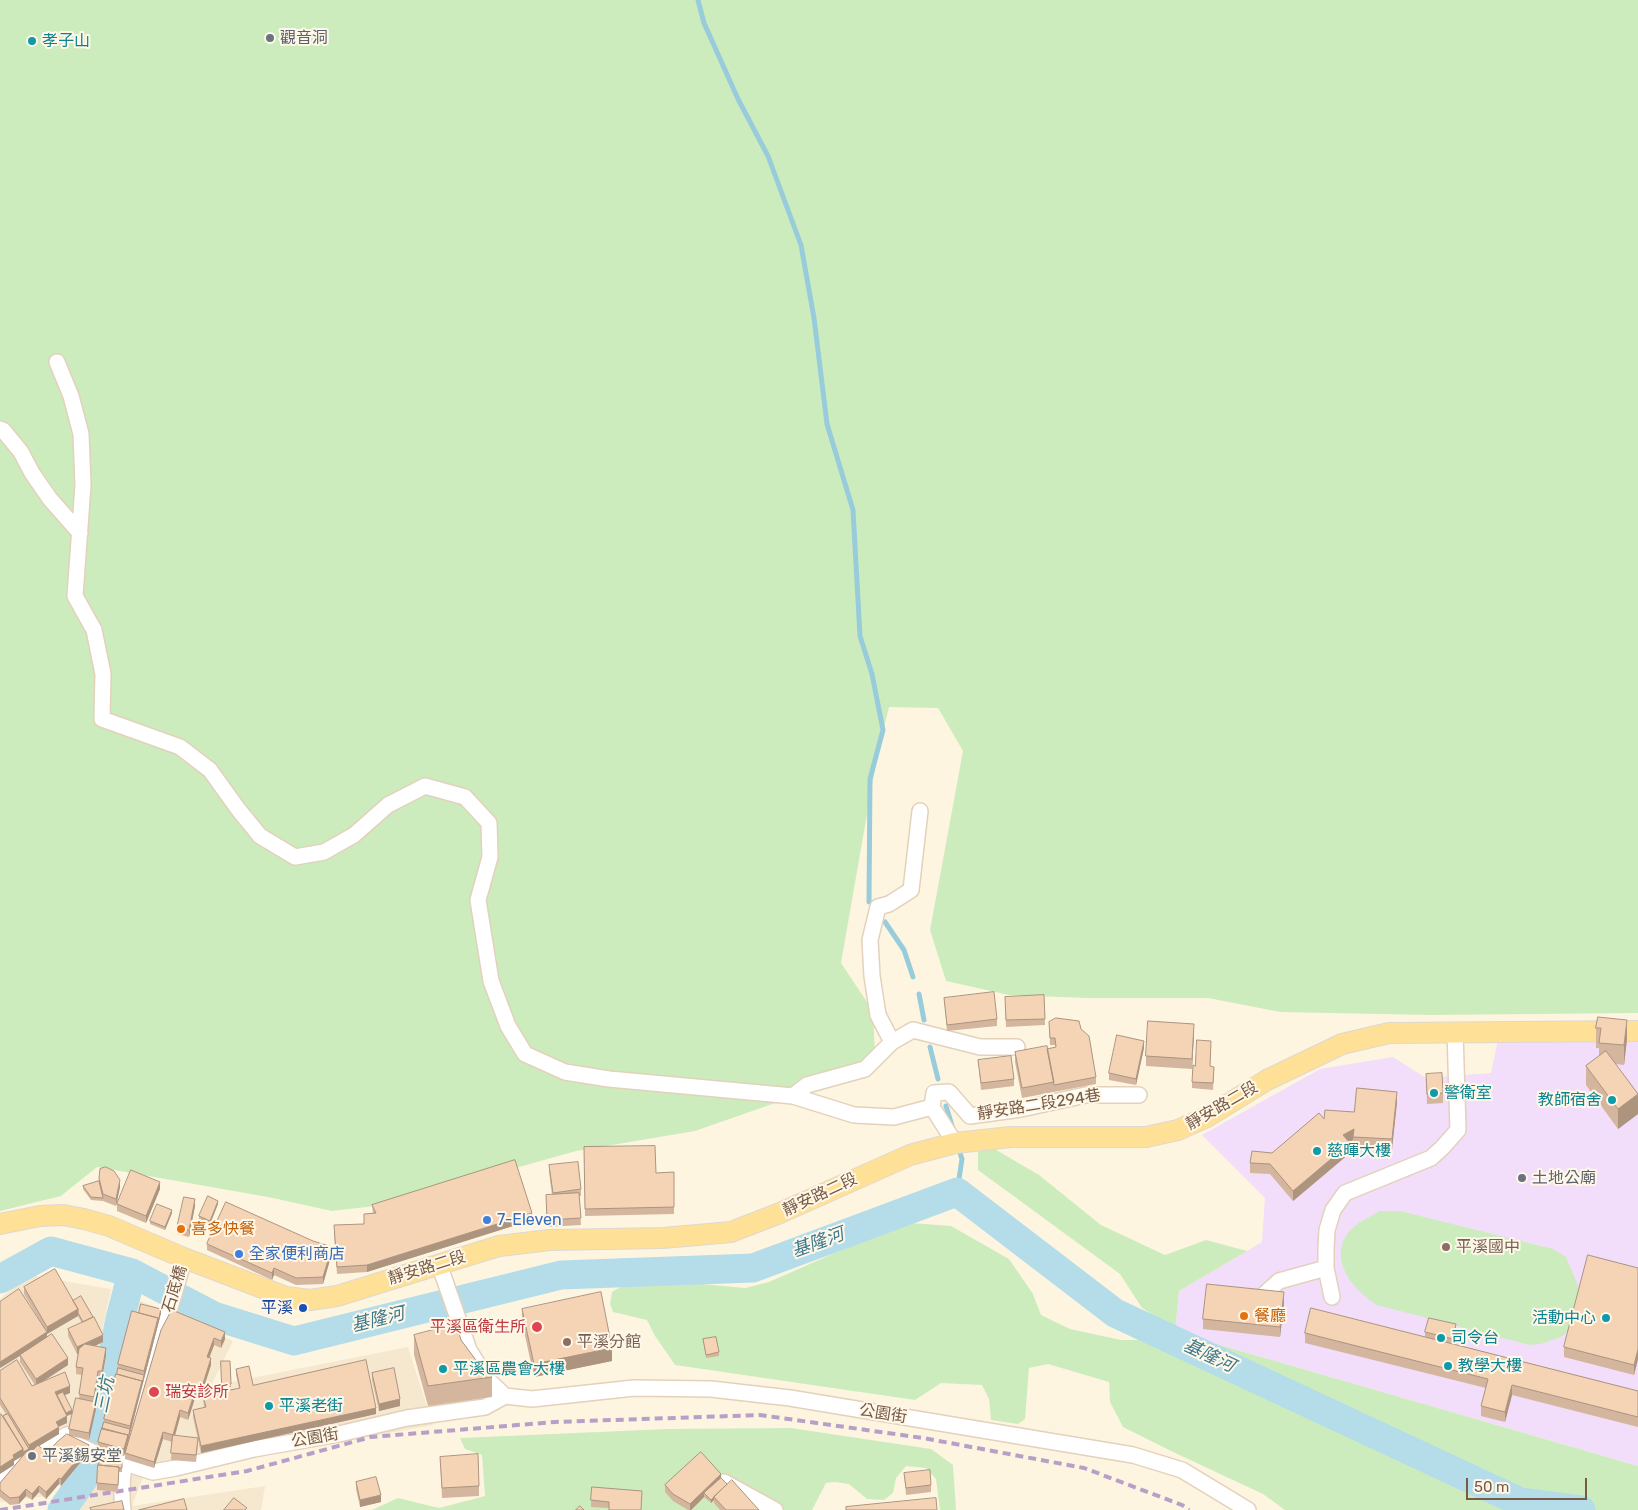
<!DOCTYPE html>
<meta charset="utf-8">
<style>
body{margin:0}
#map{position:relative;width:1638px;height:1510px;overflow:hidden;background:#fef5e1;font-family:Rubik,sans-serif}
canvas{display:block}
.scale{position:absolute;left:1466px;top:1478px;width:121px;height:22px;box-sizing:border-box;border:2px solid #775b46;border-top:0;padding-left:6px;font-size:15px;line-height:18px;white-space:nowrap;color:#775b46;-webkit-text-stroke:4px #fff8e9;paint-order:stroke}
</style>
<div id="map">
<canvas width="1638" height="1510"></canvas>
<div class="scale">50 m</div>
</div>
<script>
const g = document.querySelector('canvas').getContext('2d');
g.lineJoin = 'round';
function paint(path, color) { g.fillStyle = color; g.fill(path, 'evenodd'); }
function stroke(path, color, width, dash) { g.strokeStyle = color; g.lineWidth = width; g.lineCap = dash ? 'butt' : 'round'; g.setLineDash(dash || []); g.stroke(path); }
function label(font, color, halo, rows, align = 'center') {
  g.font = font + ' Rubik,"Noto Sans TC",sans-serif'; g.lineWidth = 4; g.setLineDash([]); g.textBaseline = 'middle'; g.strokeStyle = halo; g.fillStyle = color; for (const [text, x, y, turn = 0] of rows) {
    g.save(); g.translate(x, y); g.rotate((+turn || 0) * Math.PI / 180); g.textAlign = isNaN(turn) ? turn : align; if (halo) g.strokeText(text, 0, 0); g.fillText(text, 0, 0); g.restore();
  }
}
paint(new Path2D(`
 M27,1275l84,14 -31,146 23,9 31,-146 99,43 -22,45 197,-39 25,78 -290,52 -11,29 133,-20 -4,24h-181l18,-40 -20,-10 -31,36 -47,6v-203z`), '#f6e7cf');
paint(new Path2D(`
 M1638,1034v432l-463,-134 4,-41 83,-49 3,-44 -63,-63 118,-66 73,-12 33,21 65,-5 7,-34z`), '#f2defa');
paint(new Path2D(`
 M0,0h1638v1013l-207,2 -151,-3 -72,-14h-121l-78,-3 -63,-14 -16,-51 33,-179 -25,-43 -49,-1 -12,50 -36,206 32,48 2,43 -34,26 -146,51 -119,20 -192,54 -52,6 -64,-14 -171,-30 -36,29 -61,15z
 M993,1148l46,27 62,50 64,30 41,-15 41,11 -68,40 -4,41 463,134v44h-353l-22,-16 -90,-42 -50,-25 -13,-25 -1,-20 -61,-18 -19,4 -4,51 -7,5 -27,-4 -2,-21 -7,-14 -41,-2 -26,17 -240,-35 -20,-29 -8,-16 -34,-8 -3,-8 2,-12 12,-7 45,-4 76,7 24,-6 104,-46 38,-13 40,3 58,33 24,35 8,21 29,14 51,11h32l3,-23 -14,-9 -22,-34 -142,-104v-19z
 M1380,1211h20l153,38 13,8 11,26 3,11 -9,33 -8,9 -22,8 -11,1 -153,-40c-30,-19 -55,-56 -17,-83 6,-4 14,-7 20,-11z
 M791,1428l140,21 22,16 3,45h-16l-4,-31 -10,-11 -20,-2 -10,12 -3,15 -9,7 -17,-1 -18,-15 -14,-2 -9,1 -14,27h-440l26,-12 41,10 46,-12 -3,-41 -17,-6 -5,-11 207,-9z`), '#cdecbe');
stroke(new Path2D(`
 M698,0l6,23 34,76 30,57 33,89 13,73 13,106 26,86 7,126 12,38 11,56 -13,49 -1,123
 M885,922l19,28 9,27
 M919,994l5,26
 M930,1047l8,32
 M946,1106l7,23
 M957,1192l5,-33 -4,-12`), '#99ccdb', 5);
stroke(new Path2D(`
 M0,1279l51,-28 81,22 82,43 80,25 267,-66 192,-7 204,-76 158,121 405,189 61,8
 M62,1510l27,-39 31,-152 12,-46`), '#b4dde9', 29);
const minor = new Path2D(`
 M57,362l14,34 10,38 2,51 -8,111 19,34 9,44 -1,45 78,28 30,23 28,39 22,27 35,21 29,-5 30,-17 34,-30 37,-19 40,11 24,26 1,34 -12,43 13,81 17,45 17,28 40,18 44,7 184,17 61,19 40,2 38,-10 23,36
 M0,429l3,1 18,22 11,21 18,26 30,34
 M892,1042l-14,-27 -6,-39 -2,-36 8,-33 11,-3 22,-14 9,-79
 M793,1096l14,-11 58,-16 27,-27 21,-12 67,17h37
 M932,1107l2,-14 15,-1 21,24 51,-7 65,-14h53
 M439,1264l30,86 18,29 18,17 27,3 102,-11 77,1 79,9 343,57 49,15 66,40
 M1332,1297l-6,-29v-19l1,-19 6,-20 12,-17 86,-35 11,-10 16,-18 -3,-99
 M1258,1300l21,-19 47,-13
 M0,1480l28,-25 39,-20 9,9 21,10 56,18 23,-4 78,-19 85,-15 68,-16 78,-11 20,-11
 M724,1482l51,28
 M123,1510c-4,-33 4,-63 13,-94 14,-53 35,-104 48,-158`);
const major = new Path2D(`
 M0,1224l40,-8 23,-1 21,4 25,7 75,32 102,39 24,3 27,-4 162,-50 51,-6 113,-2 68,-6 49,-19 130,-58 45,-12 56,-6h135l32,-7 29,-13 60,-37 75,-36 47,-11 249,-2`);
stroke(minor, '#e3d1bc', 18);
stroke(major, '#ded8d3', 22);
stroke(minor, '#fff', 15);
stroke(major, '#ffe097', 20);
stroke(new Path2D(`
 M0,1510l247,-39 124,-34 184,-15 205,-7 163,23 161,30 98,37 7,5`), '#b89fc8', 4, [8, 5]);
paint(new Path2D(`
 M1044,995l1,30 -39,2 -1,-23z
 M944,998l53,21v7l-50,5z
 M1598,1017l29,22 -3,26 -8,-1 22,50 -20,15 -32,-44v-19l13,-10v-8h-3v-20z
 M1049,1022l32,7 15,48v7l-74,14 -7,-36v-10l32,-3 9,-2 -1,-2h-5z
 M1194,1034l-2,35 -46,-3v-10z
 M1144,1048l-8,37 -27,-5v-7z
 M1211,1048l-1,18 4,8 -1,16 -21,-2v-6l3,-16z
 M978,1060l36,19v7l-33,4z
 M1426,1074l17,19v10l-16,1z
 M1397,1102l-5,47 -39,-2v-7l-3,2v11l-57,48 -23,-27 -20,-1v-10l22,-10 52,-34 30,-7z
 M584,1147l72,26 18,-1v42l-89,2z
 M549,1165l32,24v7h-2l2,29 -34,2 -1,-25 6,-7 -3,-23z
 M100,1169l20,18 -4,19 -13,-5 -12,-1 -8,-11v-3l16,-5z
 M160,1189l-14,34 -29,-12v-7z
 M218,1204l-8,20 -11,-5v-3z
 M372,1205l160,15 -165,52 -30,2 -3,-42 30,-8 9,-11z
 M195,1206l-6,31 -12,-3v-6z
 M172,1213l-7,17 -15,-6v-3z
 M313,1241l19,12 -9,31 -27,1 -22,-10 -2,5 -65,-30v-6z
 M1638,1268v91l-4,16 -70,-18v-10z
 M24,1287l49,14 30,41 -8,4 11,9 -4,23 -4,-1 -4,25 2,7 -7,31 -18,-4 18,16 -28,34 -2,-2 -13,15 -7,-7 -7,8 -6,-4 -7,8 -9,1 -10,-8v-14l23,-27 -9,5v4l-11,-49 3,-2 -6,-9v-34l32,15 3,-1 -15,-23v-6l-20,12 42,-44 -18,-30zM78,1316l4,7 -14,6v7l9,18 1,-1 -2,14v7l6,1 -3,23 -10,31v6l-22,18 -8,-7 20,-12 -1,-7 9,-4 -2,-28 5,-2 -29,-11 27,-17 -21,-27v-5v1z
 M1284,1303l-4,34 -77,-8v-10z
 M522,1309l90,52 -78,16 -12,-55z
 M139,1313h22l-35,137 35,-120 64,9 -4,9 -7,-3 -5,13 2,7 -9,28 -5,-1 -9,28 -8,-3 -5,19 23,9 -2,17 -25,-2 1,-18 -9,-3 -9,29 -29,-9v-6l-1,3 -26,-7v-7l19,-68 1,-10z
 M1425,1332l31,2 -2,10 184,47v36l-126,-32 -7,27 -24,-6v-10l5,-18 -181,-45v-10l120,4z
 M414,1335l47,5 14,19 17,18v20l-64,9 -14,-51z
 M703,1339l16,13v4l-13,2z
 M221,1361h9l1,26 -9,1z
 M236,1369l17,16 123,29 -175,39 -8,-36v-7l11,-2 -1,-12 36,-8 -3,-13z
 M372,1373l28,33 -21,5 -7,-31z
 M440,1457l39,29v10l-37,2z
 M122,1462v10h-3l-1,20 -21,-2v-7l2,-18z
 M904,1473l27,12v7l-25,3z
 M721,1478l6,6 32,26h-39l-6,-7v-3l-3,3 -7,-6 -13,13h-3l-15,-9 -8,-9v-7z
 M356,1482l25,20 -21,5 -4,-18z
 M642,1498l-33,10 -18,-1v-7z`), '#d3b69d');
paint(new Path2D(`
 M1627,1020v19l-3,26v-20z
 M1194,1024v10l-2,35v-10z
 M1144,1041v7l-8,37v-6z
 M1397,1092v10l-5,47v-10z
 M1638,1094v20l-20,15v-20z
 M1354,1129l-1,11 -10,5v-10z
 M1350,1143v10l-57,48v-10z
 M120,1180v7l-4,19v-7z
 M160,1182v7l-14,34v-7z
 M195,1199v7l-6,31v-7z
 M218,1201v3l-8,20v-3z
 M172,1210v3l-7,17v-3z
 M532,1213v7l-165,52v-7z
 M332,1247v6l-9,31v-7z
 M274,1268v7l-2,5v-7z
 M1284,1292v11l-4,34v-10z
 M78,1309v7l-31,18v-7z
 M161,1309v4l-3,12 -34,131v-7l4,-14 2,-6v-3l12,-45 2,-6v-4z
 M1456,1324v10l-3,15v-10z
 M47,1332v7l-47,29v-6z
 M225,1332v7l-4,9v-7z
 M103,1335v7l-26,12v-7z
 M214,1338v7l-7,19v-7z
 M106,1348v7l-4,23v-7z
 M612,1348v13l-78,16v-13z
 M1638,1349v10l-4,16v-10z
 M68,1358v7l-32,21v-7z
 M211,1358v7l-9,28v-6z
 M98,1371v6l-4,27v-7z
 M197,1385v7l-9,28v-7z
 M1512,1385v10l-7,27v-10z
 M70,1386v7l-13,5 -2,-6z
 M400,1399v7l-21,5v-7z
 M96,1402v7l-7,31v-7z
 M376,1408v6l-175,39v-7z
 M72,1410v4l-8,3v-3z
 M180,1410v7l-7,25v-7z
 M67,1416v7l-11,5v-6z
 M59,1427v7l-30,18v-7z
 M163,1432v7l-9,29v-6z
 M89,1445v7l-28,34v-7z
 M23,1449h6v3l-15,9v4l-14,9v-7l13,-12z
 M721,1474v7l-17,12v4l-13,13h-1v-6z
 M59,1478v6l-13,15v-7z
 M39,1486v6l-7,8v-6z
 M26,1489v7l-7,8v-7z
 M381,1495v7l-21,5v-7z
 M714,1497v3l-3,3v-3z`), '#ac947f');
const building = new Path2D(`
 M994,992l3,27 -50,6 -3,-27z
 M1044,995l1,24 -39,1 -1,-23z
 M1598,1017l29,3 -3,25 -25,-2 2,-15h-5z
 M1056,1018l23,3 2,8 8,7 7,41 -42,8 -7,-36 9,-2 -1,-9h-5l-1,-16z
 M1148,1021l46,3 -2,35 -46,-3z
 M1117,1035l27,6 -8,38 -27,-6z
 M1197,1040l14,1 -1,25 4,1 -1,16 -21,-1 1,-17 2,1z
 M1047,1046l7,36 -32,6 -7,-36z
 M1606,1051l32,43 -20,15 -32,-43z
 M1011,1056l3,23 -33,4 -3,-23z
 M1442,1073l1,20 -16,1 -1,-20z
 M1357,1088l40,4 -5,47 -39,-2 1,-8 -11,6 7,8 -57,48 -23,-27 -20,-1 2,-12 20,2 47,-40 5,6 1,-9 29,2z
 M655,1146l1,27 18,-1v35l-89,2 -1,-62z
 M515,1160l17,53 -165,52 -30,2 -3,-42 30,-1v-10l12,-1 -4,-8z
 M578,1162l3,27 -28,4 -4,-28z
 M106,1167l8,4 6,9 -4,19 -13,-5 -4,-16 1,-9z
 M131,1170l29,12 -14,34 -29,-12z
 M99,1181l4,17 -12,-1 -8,-11z
 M579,1193l2,25 -34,2 -1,-25z
 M208,1196l10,5 -8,20 -11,-5z
 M184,1197l11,2 -6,31 -12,-2z
 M226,1202l87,39 19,6 -9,30 -27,1 -22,-10 -2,5 -65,-29z
 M157,1204l15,6 -7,17 -15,-6z
 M1588,1255l50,13v81l-4,16 -70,-18z
 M55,1269l23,40 -31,18 -23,-40z
 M1207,1284l77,8 -4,35 -77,-8z
 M19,1289l28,43 -47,30v-60z
 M601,1292l11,56 -78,16 -12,-55z
 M81,1296l12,21 -10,5 -5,-9v-4l-5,-8z
 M141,1304l20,5 -3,13v-4l-19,-5z
 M1311,1308l327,83v26l-126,-32 -7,27 -24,-6 7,-27 -183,-46z
 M172,1310l53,22 -4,9 -7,-3 -7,19 4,1 -9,29 -5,-2 -9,28 -8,-3 -7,25 -10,-3 -9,30 -29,-9 36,-123z
 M132,1311l26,7 -14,53 -26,-7z
 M94,1317l9,18 -26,12 -9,-18z
 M1429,1318l27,6 -3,15 -28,-7z
 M456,1324l5,16 14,19 17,18 -64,9 -14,-51z
 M52,1334l16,24 -32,21 -16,-24z
 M716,1337l3,15 -13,3 -3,-16z
 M85,1344l21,4 -4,23h-4l-4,26 -15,-3 4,-26 -7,-1 3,-18z
 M17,1360l15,26 33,-14 5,14 -15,6 12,24 -11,6 3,5 -30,18 -29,-47v-27z
 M366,1360l10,48 -175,38 -8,-36 13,-3 -3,-11 37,-8 -4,-19 13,-3 4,19z
 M221,1361h9l1,23h-9z
 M118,1368l26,7 -2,9v-3l-25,-7z
 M394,1368l6,31 -21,5 -7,-31z
 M116,1374l26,7 -12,45 -26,-7z
 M63,1392l9,18 -6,3 -9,-18z
 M76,1398l20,4 -7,31 -20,-4z
 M1,1414l22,35 -10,6 1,3 -14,9v-52z
 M8,1414l21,35 -6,3v-3l-20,-33z
 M104,1422l26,7 -2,10v-4l-26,-6z
 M102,1428l26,7 -4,14 -26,-7z
 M67,1434l22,11 -28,34 -2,-1 -13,14 -7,-6 -7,8 -6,-5 -7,8 -9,1 -10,-8v-7l27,-32 3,2 8,-8 9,8 10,-11z
 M173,1435l25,3 -2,17 -25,-2z
 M701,1452l20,22 -31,30 -17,-10 -8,-9z
 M478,1454l1,32 -37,2 -2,-31z
 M100,1457l22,5v6h-4l1,-1 -20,-2z
 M98,1465l21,2 -1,18 -21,-2z
 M930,1470l1,15 -25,3 -2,-15z
 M376,1477l5,18 -21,5 -4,-18z
 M721,1478l6,6 -16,16 -7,-7z
 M732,1480l27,30h-33l-12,-13z
 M592,1487l50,4 -1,19h-32v-8l-18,-2z
 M234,1498l13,10 -2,2h-21z
 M936,1498l1,12h-91v-3z
 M184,1499l3,11h-48z
 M122,1501l2,9h-33l-1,-2z
 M580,1506l4,4h-8z`);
paint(building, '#f5d4b6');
stroke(building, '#ac947f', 1);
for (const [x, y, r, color] of [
 [270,38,5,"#6b7280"],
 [32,41,5,"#0f9aa8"],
 [1434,1093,5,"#0f9aa8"],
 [1612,1100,5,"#0f9aa8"],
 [1317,1151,5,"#0f9aa8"],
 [1522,1178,5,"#6b7280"],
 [487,1220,5,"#3f7fe0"],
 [181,1229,5,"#e8710a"],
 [1446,1247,5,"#8d6e63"],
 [239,1254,5,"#3f7fe0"],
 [303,1308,5,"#1a4fb4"],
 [1244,1316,5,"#e8710a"],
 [1606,1318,5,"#0f9aa8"],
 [537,1327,6,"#e0444e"],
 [1441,1338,5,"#0f9aa8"],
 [567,1342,5,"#8d6e63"],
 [1448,1366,5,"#0f9aa8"],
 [443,1369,5,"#0f9aa8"],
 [154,1392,6,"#e0444e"],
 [269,1406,5,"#0f9aa8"],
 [32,1456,5,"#6b7280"]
]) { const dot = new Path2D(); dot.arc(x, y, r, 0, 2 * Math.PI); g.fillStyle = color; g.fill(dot); stroke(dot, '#fff8e9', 2); }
label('16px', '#5b616d', '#fff8e9', [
 ["觀音洞",280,38],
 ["土地公廟",1532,1178],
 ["平溪錫安堂",42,1456]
], 'left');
label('16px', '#0d838f', '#fff8e9', [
 ["孝子山",42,41],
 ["警衛室",1444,1093],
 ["教師宿舍",1602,1100,"right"],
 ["慈暉大樓",1327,1151],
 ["活動中心",1596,1318,"right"],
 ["司令台",1451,1338],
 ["教學大樓",1458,1366],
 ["平溪區農會大樓",453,1369],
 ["平溪老街",279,1406]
], 'left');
label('16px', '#775b46', '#fff8e9', [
 ["靜安路二段294巷",1039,1105,-9],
 ["靜安路二段",1222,1106,-30],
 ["靜安路二段",820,1195,-25],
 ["靜安路二段",427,1268,-17],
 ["石底橋",175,1289,-73],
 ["公園街",883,1414,9],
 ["公園街",315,1438,-10]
]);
label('16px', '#366cbe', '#fff8e9', [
 ["7-Eleven",497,1220],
 ["全家便利商店",249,1254]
], 'left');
label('16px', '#c56008', '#fff8e9', [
 ["喜多快餐",191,1229],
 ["餐廳",1254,1316]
], 'left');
label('16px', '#785e54', '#fff8e9', [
 ["平溪國中",1456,1247],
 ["平溪分館",577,1342]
], 'left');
label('16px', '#164399', '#fff8e9', [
 ["平溪",293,1308]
], 'right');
label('16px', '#be3a42', '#fff8e9', [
 ["平溪區衛生所",526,1327],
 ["瑞安診所",165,1392,"left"]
], 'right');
label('italic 18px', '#3e798c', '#fff8e9', [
 ["基隆河",818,1243,-20],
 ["基隆河",378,1320,-14],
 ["基隆河",1209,1356,25],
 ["三坑",105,1395,-78]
]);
</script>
